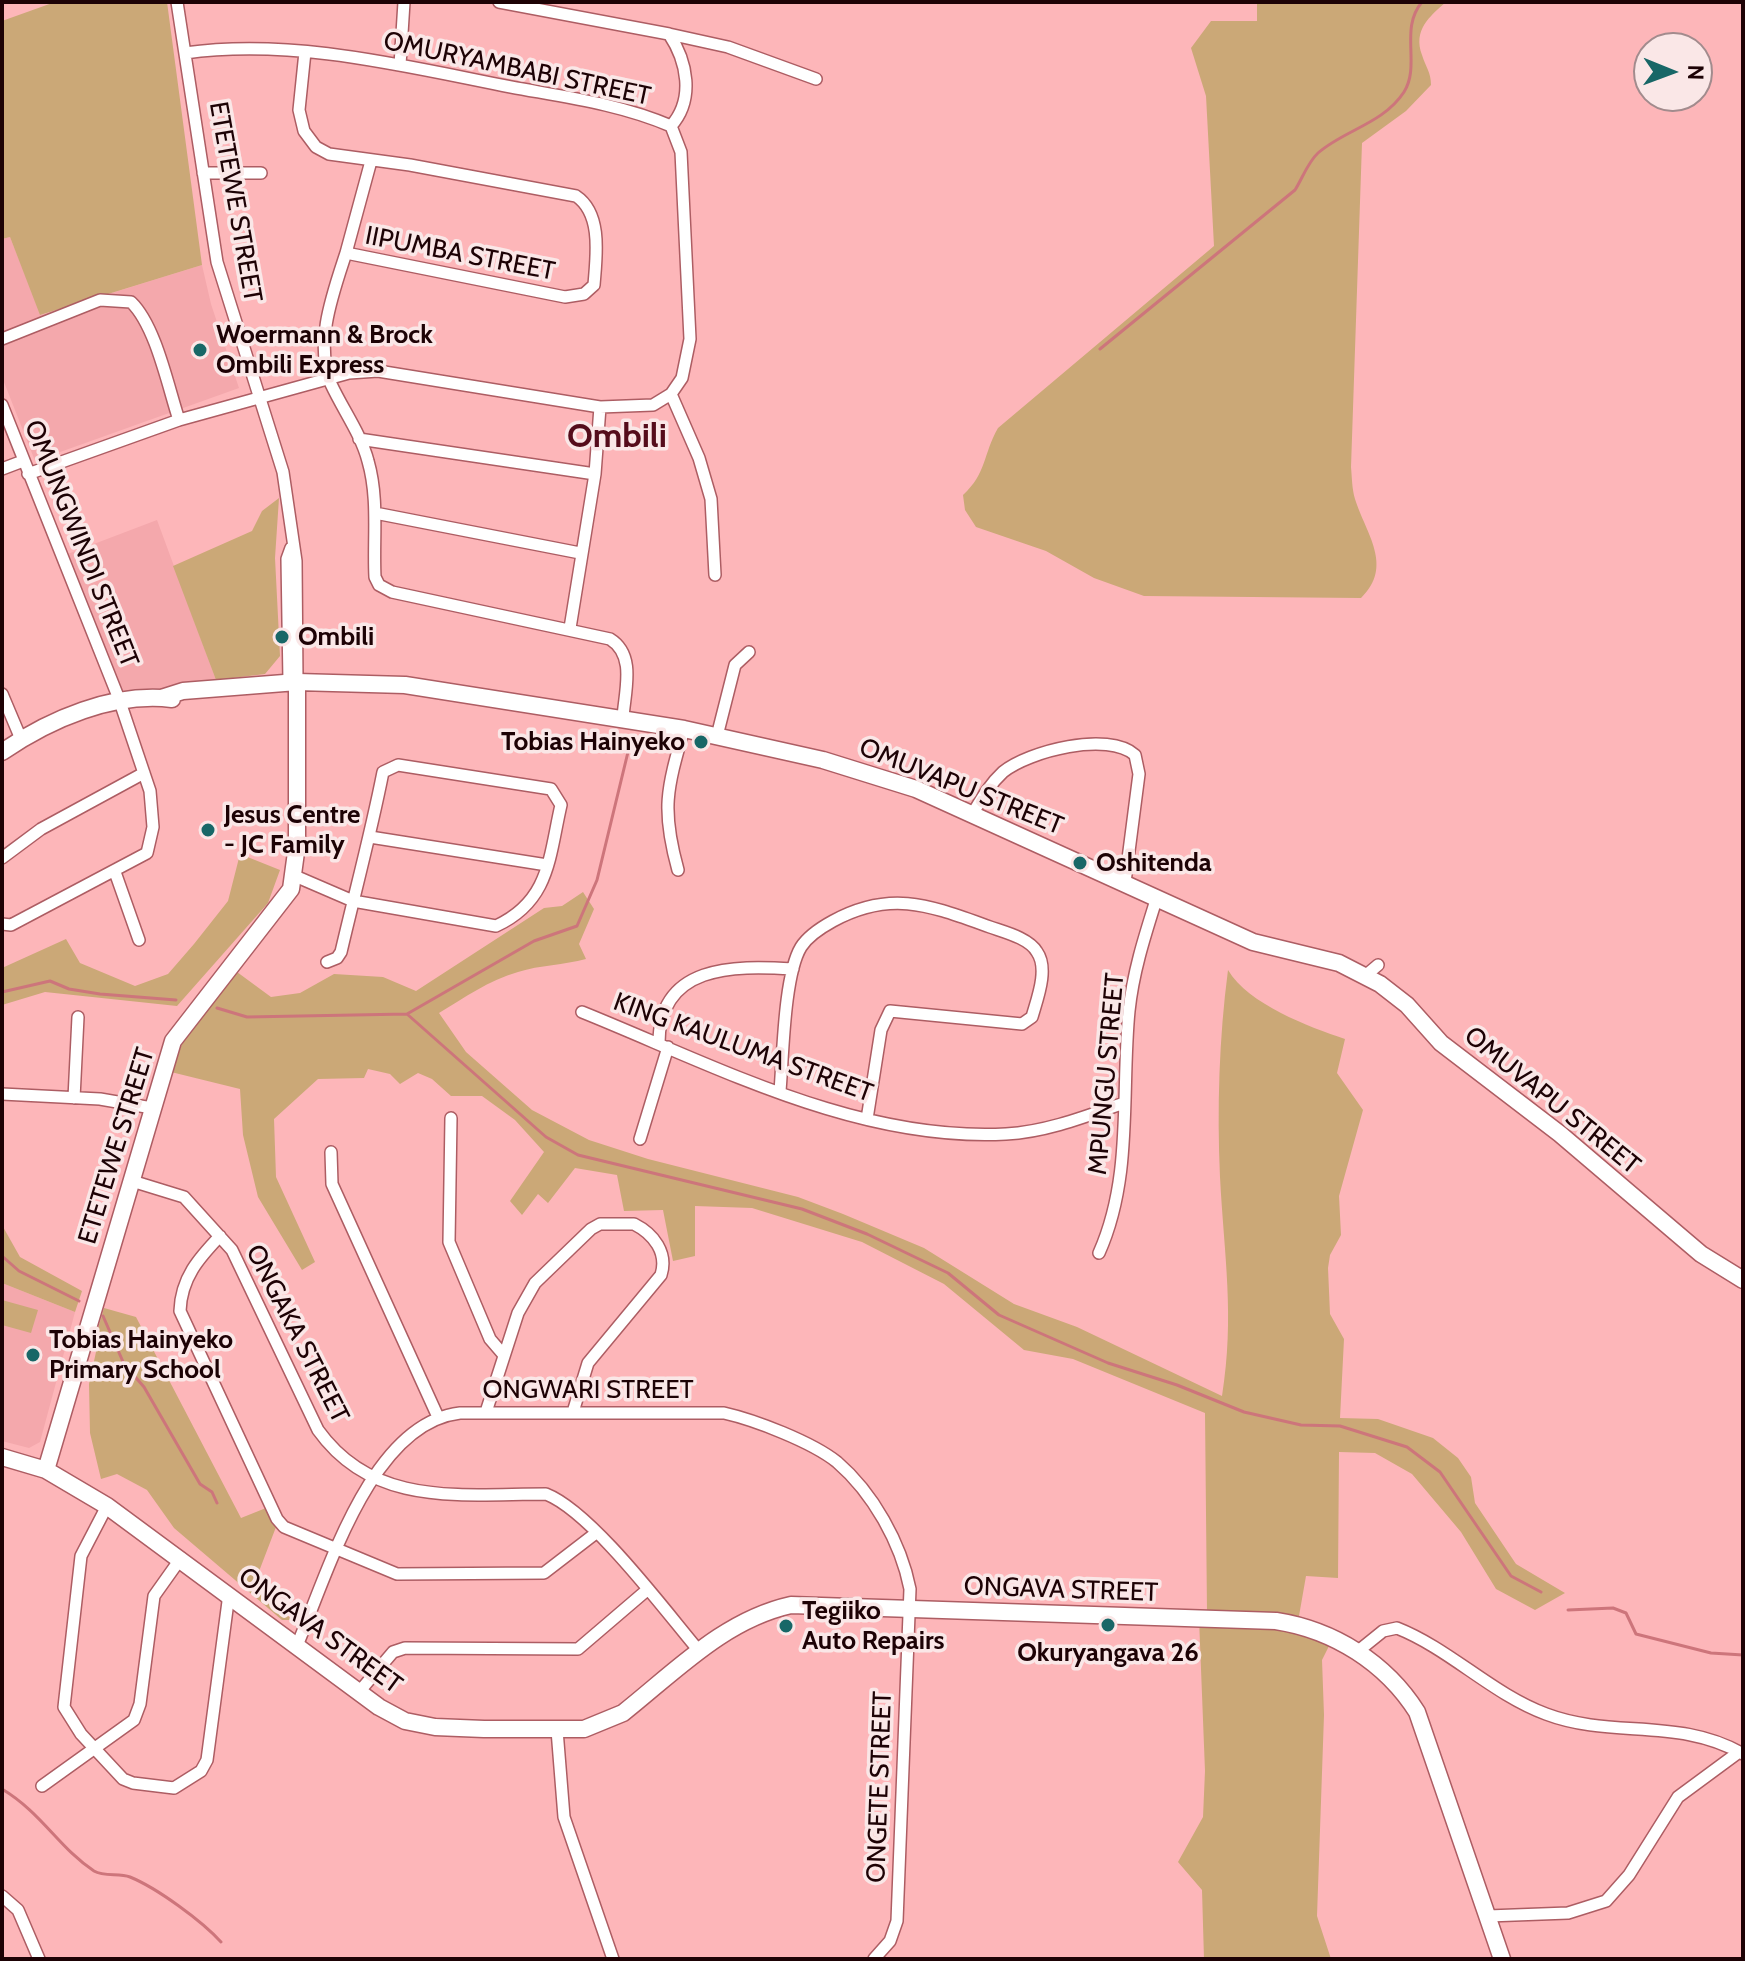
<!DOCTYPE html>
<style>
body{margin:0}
#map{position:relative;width:1745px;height:1961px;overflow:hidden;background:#fdb6b9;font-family:Cabin,sans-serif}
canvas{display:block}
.frame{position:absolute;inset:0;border:4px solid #1d0205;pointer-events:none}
.north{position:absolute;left:1633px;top:32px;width:80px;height:80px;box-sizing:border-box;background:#fae7e7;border:2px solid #a28b8d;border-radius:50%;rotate:91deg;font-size:22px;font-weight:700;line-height:32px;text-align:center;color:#1d0205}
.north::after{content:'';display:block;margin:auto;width:28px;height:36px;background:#186767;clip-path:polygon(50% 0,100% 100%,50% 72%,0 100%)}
</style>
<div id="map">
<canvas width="1745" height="1961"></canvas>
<div class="frame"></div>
<div class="north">N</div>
</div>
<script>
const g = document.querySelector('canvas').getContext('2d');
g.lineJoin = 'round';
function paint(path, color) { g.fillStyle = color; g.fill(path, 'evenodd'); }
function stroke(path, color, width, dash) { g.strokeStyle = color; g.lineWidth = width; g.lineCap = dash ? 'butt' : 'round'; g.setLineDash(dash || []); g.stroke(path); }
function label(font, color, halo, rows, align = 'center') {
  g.font = font + ' Cabin,sans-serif'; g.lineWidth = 7; g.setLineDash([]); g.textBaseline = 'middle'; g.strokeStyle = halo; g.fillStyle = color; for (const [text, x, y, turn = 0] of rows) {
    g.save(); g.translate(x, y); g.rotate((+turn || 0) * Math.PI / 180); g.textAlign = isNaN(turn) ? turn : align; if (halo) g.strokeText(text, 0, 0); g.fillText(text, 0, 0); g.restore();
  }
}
paint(new Path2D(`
 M10,237l31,78 161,-50 9,39 28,84 -204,73 -33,-84v-138z
 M157,520l59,160 -98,16 -53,-141z
 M2,1283l73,29 -35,130 -11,6 -27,-7z`), '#f4a8ac');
paint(new Path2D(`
 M55,2h112l35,263 -162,50 -30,-78 -8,2v-218z
 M1257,2h189c-17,15 -33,28 -24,53 4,13 9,17 9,30l-25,26 -44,32 -11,324c1,11 1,22 4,32 11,35 39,67 6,99l-217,-2 -50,-18 -48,-27 -70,-24 -11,-17 -2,-15c24,-22 20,-41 35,-67l216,-182 -8,-150 -15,-48 20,-27h46z
 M279,498l-4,60 5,98 -15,18 -49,6 -43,-114 79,-35 10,-20z
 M240,854l40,16 -12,33 -91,103 -132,-14 -43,13v-37l64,-29 14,24 55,23 33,-12 26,-30 34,-43z
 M583,892l11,17 -15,35 7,15c-22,6 -46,6 -68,13 -29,8 -54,26 -79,41l27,39 66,58 57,30 59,19 150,38 45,17 81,34 90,56 63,23 145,69c13,-80 2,-141 -2,-219 -3,-68 -1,-139 8,-207 20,34 81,57 117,69l-8,34 26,37 -24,86 2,39 -11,20 -2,13 2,46 14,25 -4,79 38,1 55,19 25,20 13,19 4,26 41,61 49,29 -30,17 -39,-21 -35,-57 -49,-58 -37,-21 -36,-1 -1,126 -32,-2 -7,40 -92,-4 -2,-199 -132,-54 -49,-9 -80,-66 -82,-42 -110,-34 -57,-2v50l-22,5 -10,-51 -39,1 -7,-36 -42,-7 -27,35 -10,-9 -16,21 -12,-14 34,-49 -29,-32 -33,-24h-31l-19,-17 -14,-6 -18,11 -10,-10 -22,-5 -4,9 -46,1 -44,40 2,58 39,85 -13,8 -44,-73 -15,-62 -3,-46 -69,-17 11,-28 55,-72 34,25 29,-4 34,-19 49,3 33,14 128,-83 18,-2z
 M2,1225l18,32 62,34 -7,21 -73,-29z
 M2,1300l36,10 -7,23 -29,-8z
 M104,1308l32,9 105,201 25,-10 10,19 -18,47 8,19 26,27h-10l-108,-92 -27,-38 -30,-16 -16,5 -11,-46 -1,-49 7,-32 -2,-10z
 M1199,1618l77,3 57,17 -11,22 2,55 -7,201 14,43h-127l-2,-69 -24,-28 25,-45 2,-46z`), '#cba877');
stroke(new Path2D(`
 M1100,349l195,-159c7,-11 13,-28 23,-37 26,-23 65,-29 86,-61 17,-27 -5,-63 18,-90
 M2,992l48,-11 19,8 31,5 76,6
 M217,1008l30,9 160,-3 127,-73 43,-15 20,-46 31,-128
 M407,1014l139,123 32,18 224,54 65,25 81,39 51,42 109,48 69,22 67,27 57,13 39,1 67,21 33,25 71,104 30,16
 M2,1256l17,15 60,30
 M103,1316l21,48 20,23 56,97 12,8 5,11
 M1568,1610l45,-2 13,5 10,21 75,19 32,2
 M2,1789c40,24 57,59 92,82 10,6 25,2 36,6 27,11 72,44 91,65`), '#cd757b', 3);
const street = new Path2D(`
 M177,2l40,260 66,210 13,89 1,121
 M499,2l170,32c18,27 26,65 2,92
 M669,34l59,13 88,32
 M305,52l-6,58 5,21 12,16 13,7 81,11 166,31c27,18 20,62 18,89l-10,9 -19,3 -219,-44 25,-92
 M400,65l4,-63
 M203,173h58
 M346,253c-13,40 -32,90 -15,131 12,26 30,50 37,77 11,38 5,78 7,116l4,8 13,7 218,47c26,16 15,51 13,78
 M2,339l98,-39 31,2c25,24 37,85 48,118
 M671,394l28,64 12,41 4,76
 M2,405l117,294 31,92 3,36 -6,26 -136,72 -9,-1
 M359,439l236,35
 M2,469l21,-8
 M28,474l151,-54 170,-47 29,-2 222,36 53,-2 18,-11 11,-16 8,-39 -9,-187 -10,-26c-51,-22 -106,-29 -160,-39 -107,-21 -217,-49 -326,-34
 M375,513l205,40
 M570,628l25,-154 5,-67
 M289,682l-2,-123 4,-11
 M2,694l19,45
 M717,736l18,-71 14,-13
 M973,813c9,-15 17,-29 30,-41 26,-21 105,-41 132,-17l4,19 -14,108
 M370,837l177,28
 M2,858l39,-29 103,-56
 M678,870c-17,-61 -11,-81 6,-141
 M115,872l24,68
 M295,876l58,25 143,25c54,-25 53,-69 65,-121l-10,-16 -153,-24 -15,7c-12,61 -28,120 -42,180l-4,6 -10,4
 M1365,976l13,-11
 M582,1012c134,54 276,130 424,122 40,-2 81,-18 118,-31
 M659,1043c0,-78 74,-78 134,-74
 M780,1091c3,-35 4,-116 21,-144 7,-11 21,-20 32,-26 59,-32 98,-15 157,6 14,5 39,11 47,25 12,17 0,47 -5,65l-10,7 -132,-13 -9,19 -14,89
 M2,1094l98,5 52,9
 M74,1098l4,-81
 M451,1118l-2,124 41,97 12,14
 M640,1139l28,-92
 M331,1152l1,32 106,233
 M132,1181l52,16 48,53 86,180c56,78 143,64 228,64 46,18 120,118 154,158
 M220,1236c-21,22 -39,42 -40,75l97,208 7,8 113,47 147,-1 52,-40
 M1099,1253c34,-76 22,-160 30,-242 4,-39 16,-76 28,-114
 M486,1412l32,-99 17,-30 56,-54 9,-5h34c20,10 34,29 27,51l-73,88 -15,49
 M107,1506l-26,50 -17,151 17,27 42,45 10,4 41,5 27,-17 6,-11 22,-166
 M296,1648c31,-72 74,-225 164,-235h264c31,7 88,29 113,49 36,31 64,81 73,127l-13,332 -7,20 -16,18
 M1357,1652l26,-21 14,-3c53,21 95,66 149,86 66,25 133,3 197,40
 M359,1692l34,-40 12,-4 173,1 69,-59
 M557,1730l7,87 49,142
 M42,1786l92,-66 6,-16 14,-108 27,-38
 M2,1896l16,14 21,49
 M1488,1916l80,-3 38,-12 23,-26 49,-78 61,-45`);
const secondary = new Path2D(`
 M161,698l22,-7 114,-9 108,3 279,44 139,31 93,29 337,153 86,21 41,21 27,21 34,38 119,91 141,120 42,26
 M2,752c48,-33 111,-60 170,-53
 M2,1457l44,13 61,36 272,201 26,14 30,6 49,2h100l39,-16c53,-42 101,-93 168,-108l485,16c58,9 110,42 141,91l85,247
 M46,1470l127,-429 118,-152 6,-44v-163`);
stroke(street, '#ad5d63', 14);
stroke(secondary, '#ad5d63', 19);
stroke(street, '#fff', 11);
stroke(secondary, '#fff', 16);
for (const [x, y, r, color] of [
 [200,350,8,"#186767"],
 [282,637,8,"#186767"],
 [701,742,8,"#186767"],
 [208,830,8,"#186767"],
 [1080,863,8,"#186767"],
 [33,1355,8,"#186767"],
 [1108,1625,8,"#186767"],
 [786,1626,8,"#186767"]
]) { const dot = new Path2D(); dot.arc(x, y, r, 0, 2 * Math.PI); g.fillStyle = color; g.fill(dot); stroke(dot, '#fae7e7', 3); }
label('26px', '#1d0205', '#fae7e7', [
 ["OMURYAMBABI STREET",517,69,12],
 ["ETETEWE STREET",235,202,80],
 ["IIPUMBA STREET",460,254,11],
 ["OMUNGWINDI STREET",81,544,68],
 ["OMUVAPU STREET",961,787,22],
 ["KING KAULUMA STREET",743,1048,20],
 ["MPUNGU STREET",1107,1074,-85],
 ["OMUVAPU STREET",1552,1101,39],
 ["ETETEWE STREET",117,1146,-73],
 ["ONGAKA STREET",297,1334,63],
 ["ONGWARI STREET",588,1390],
 ["ONGAVA STREET",1061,1590,2],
 ["ONGAVA STREET",320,1631,36],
 ["ONGETE STREET",880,1787,-88]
]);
label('bold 26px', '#1d0205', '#fae7e7', [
 ["Woermann & Brock",216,335],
 ["Ombili Express",216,365],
 ["Ombili",298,637],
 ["Tobias Hainyeko",685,742,"right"],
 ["Jesus Centre",224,815],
 ["- JC Family",224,845],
 ["Oshitenda",1096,863],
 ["Tobias Hainyeko",49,1340],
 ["Primary School",49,1370],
 ["Tegiiko",802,1611],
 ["Auto Repairs",802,1641],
 ["Okuryangava 26",1108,1653,"center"]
], 'left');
label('bold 34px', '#550c1b', '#fae7e7', [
 ["Ombili",617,437]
]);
</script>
